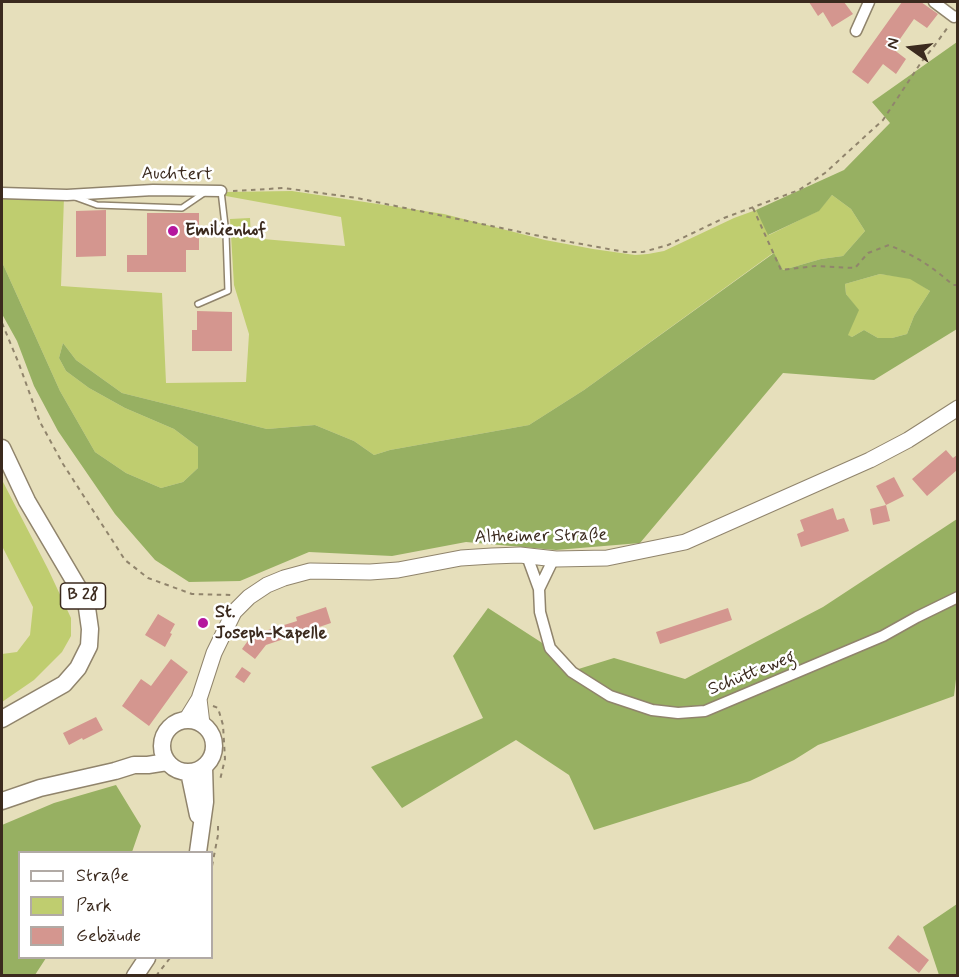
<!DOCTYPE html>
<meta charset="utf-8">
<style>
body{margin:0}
#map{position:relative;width:959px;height:977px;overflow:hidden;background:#e6dfbb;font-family:Mynerve,sans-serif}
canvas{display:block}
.frame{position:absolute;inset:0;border:3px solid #3b2a1e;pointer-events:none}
.legend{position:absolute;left:18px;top:851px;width:195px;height:108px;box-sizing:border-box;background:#fff;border:2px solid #b1aaa5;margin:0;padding:8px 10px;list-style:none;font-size:18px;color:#3b2a1e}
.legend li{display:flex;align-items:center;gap:12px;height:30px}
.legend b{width:30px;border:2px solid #b1aaa5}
.north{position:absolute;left:881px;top:18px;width:60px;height:60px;-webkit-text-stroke:4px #fff;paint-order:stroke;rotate:284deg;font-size:16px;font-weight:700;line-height:24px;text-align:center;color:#3b2a1e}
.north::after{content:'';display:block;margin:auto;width:21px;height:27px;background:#3b2a1e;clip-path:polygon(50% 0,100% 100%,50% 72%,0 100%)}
</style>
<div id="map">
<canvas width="959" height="977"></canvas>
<div class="frame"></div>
<ul class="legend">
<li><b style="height:8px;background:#fff"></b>Straße</li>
<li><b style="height:16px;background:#bfcd6f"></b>Park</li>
<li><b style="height:16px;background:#d4968f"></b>Gebäude</li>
</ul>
<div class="north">N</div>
</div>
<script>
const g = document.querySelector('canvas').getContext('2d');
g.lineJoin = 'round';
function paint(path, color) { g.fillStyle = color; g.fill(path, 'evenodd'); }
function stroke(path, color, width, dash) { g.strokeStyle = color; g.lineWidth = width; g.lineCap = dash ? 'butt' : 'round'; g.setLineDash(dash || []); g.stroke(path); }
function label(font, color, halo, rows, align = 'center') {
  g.font = font + ' Mynerve,sans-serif'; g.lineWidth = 5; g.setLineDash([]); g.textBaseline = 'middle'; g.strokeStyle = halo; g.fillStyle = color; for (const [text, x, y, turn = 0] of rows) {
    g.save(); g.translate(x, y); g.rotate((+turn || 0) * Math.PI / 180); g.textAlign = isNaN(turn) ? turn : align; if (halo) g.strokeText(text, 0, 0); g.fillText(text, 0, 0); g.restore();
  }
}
paint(new Path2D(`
 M292,191l152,23 101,26 48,9 42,6 13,-1 16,-3 70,-33 22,-8 13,25 49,-24 14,-16 19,14 14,22 -22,25 -22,3 -38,11 -10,-17 -189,137 -55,35 -139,25 -16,5 -20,-14 -39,-16 -48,4 -145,-36 -46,-33 -13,-17 -4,15 7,13 23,17 36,20 49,21 24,18v21l-15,14 -22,6 -35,-15 -31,-21 -35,-61 -58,-129v-67l62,2 -3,89 101,7 4,90 80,-1 3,-48 -15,-49 -4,-66 20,-1 1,20 94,8 -4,-29 -115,-21 -1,-4z
 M880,274l30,4 20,13 -16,25 -7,18 -15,4h-14l-14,-8 -12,7 -5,-2 11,-25 -12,-16 -1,-10z
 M2,480l46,89 23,49v18l-9,16 -28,28 -32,22v-48l15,-2 13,-17 3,-28 -31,-61z`), '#bfcd6f');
paint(new Path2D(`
 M957,42v287l-83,51 -91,-7 -143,170 -84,7 -90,-8 -74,14 -83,-4 -69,29 -51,1 -34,-22 -40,-46 -57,-83 -24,-45 -17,-45 -15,-27v-52l58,129 35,61 31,21 35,15 22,-6 15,-14v-21l-24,-18 -49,-21 -36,-20 -23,-17 -7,-13 4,-15 13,17 46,33 145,36 48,-4 39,16 20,14 16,-5 139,-25 55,-35 190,-137 9,17 38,-11 22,-3 22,-25 -14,-22 -19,-14 -13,16 -51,24 -12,-25 88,-40 46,-47 -18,-21zM880,274l30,5 20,12 -16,25 -7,18 -15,4h-14l-14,-8 -12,7 -4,-2 11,-25 -13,-16 -1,-10z
 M957,519l1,143 -4,34 -136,49 -24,15 -44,21 -156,49 -25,-55 -53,-35 -114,68 -31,-41 112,-49 -30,-62 35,-48 62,40 22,23 42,-13 71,21 138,-72z
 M116,785l25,41 -9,26h-112v106h26l-11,17h-33v-150l52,-22z
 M957,904v71h-18l-16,-48z`), '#97b062');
paint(new Path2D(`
 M809,2h35l9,12 -21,13 -9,-15 -5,4z
 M902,2h19l17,12 -11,14 -13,-9 -21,30 13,10 -10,15 -13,-10 -15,20 -16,-12z
 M106,210v46l-30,1v-46z
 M147,213h52v37h-13v22h-59v-17h20z
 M197,311l35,1v39h-40v-21h5z
 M946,450l7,8 4,-3v15l-30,26 -15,-17z
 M894,477l10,19 -18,9 -10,-19z
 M886,505l4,16 -17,4 -3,-16z
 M833,508l4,12 7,-2 5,13 -48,16 -4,-13 7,-3 -4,-11z
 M326,607l5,16 -65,22 -11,14 -13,-10 10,-14 45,-14 -1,-4z
 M728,608l4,12 -72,24 -4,-12z
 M158,614l17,10 -5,9 2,1 -7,13 -20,-12z
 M171,659l17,13 -39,54 -27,-20 19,-27 10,7z
 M242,667l9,6 -7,10 -9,-6z
 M96,717l7,13 -20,10 -1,-2 -13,7 -6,-12z
 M898,935l31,25 -10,13 -31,-25z`), '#d4968f');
const lane = new Path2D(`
 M75,197l22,8 85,3 22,-15
 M198,304l30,-13 -2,-57 -5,-43`);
const street = new Path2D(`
 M934,2l20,15 4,-1
 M856,31l13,-29
 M2,193l65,2 86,-5 68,1
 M527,556l12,33 1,23 10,36 22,24 38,24 42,14 26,3 27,-2 178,-75 34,-19 41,-20
 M539,589l15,-31`);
const secondary = new Path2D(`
 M199,699l3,25
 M186,720l13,-21 15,-46 20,-41 15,-15 18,-12 17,-7 26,-7 60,1 28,-2 63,-12 31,-2 28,-1 36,4 51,-1 78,-16 185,-82 38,-20 50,-32`);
const primary = new Path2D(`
 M2,448l25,53 59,100 4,28 -1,17 -11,22 -14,16 -62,35
 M162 746a26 26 0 1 1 52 0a26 26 0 1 1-52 0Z
 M189,772l9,43
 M2,801l38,-13 75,-17 19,-6h14l19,-3
 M198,852l7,-50 -1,-35
 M135,976l12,-18`);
stroke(lane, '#90846c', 8);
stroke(street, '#90846c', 13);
stroke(secondary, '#90846c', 17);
stroke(primary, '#90846c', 19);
stroke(new Path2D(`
 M233,191l51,-3 73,10 197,41 71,13h18l25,-7 56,-27 75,-28 26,-17 58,-53 39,-59 13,-16 13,-18
 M753,208l28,62 34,-4 40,2 13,-15 21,-8c28,12 41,20 64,40h5
 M2,323l17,41 21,58 23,42 62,96 23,18 44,16 39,1
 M213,706l5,2 5,17 2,34 -5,21
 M212,866l6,-31v-13
 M156,976l14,-18`), '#90846c', 2, [4.5, 4.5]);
stroke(lane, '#fff', 5);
stroke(street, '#fff', 10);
stroke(secondary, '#fff', 15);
stroke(primary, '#fff', 16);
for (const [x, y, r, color] of [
 [173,231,6,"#b5179e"],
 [203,623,6,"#b5179e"]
]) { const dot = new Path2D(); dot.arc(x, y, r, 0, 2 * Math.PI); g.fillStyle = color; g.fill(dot); stroke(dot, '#fff', 2); }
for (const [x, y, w] of [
 [83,596,45]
]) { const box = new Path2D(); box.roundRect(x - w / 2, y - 13, w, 26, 4.5); g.fillStyle = '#fff'; g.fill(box); stroke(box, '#3b2a1e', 1.5); }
label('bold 16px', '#3b2a1e', null, [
 ["B 28",83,596]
]);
label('18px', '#3b2a1e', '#fff', [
 ["Auchtert",177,175,1],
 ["Altheimer Straße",541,537,-1],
 ["Schütteweg",752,674,-22]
]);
label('bold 18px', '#3b2a1e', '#fff', [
 ["Emilienhof",185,231],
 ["St.",215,613],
 ["Joseph-Kapelle",215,634]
], 'left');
</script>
